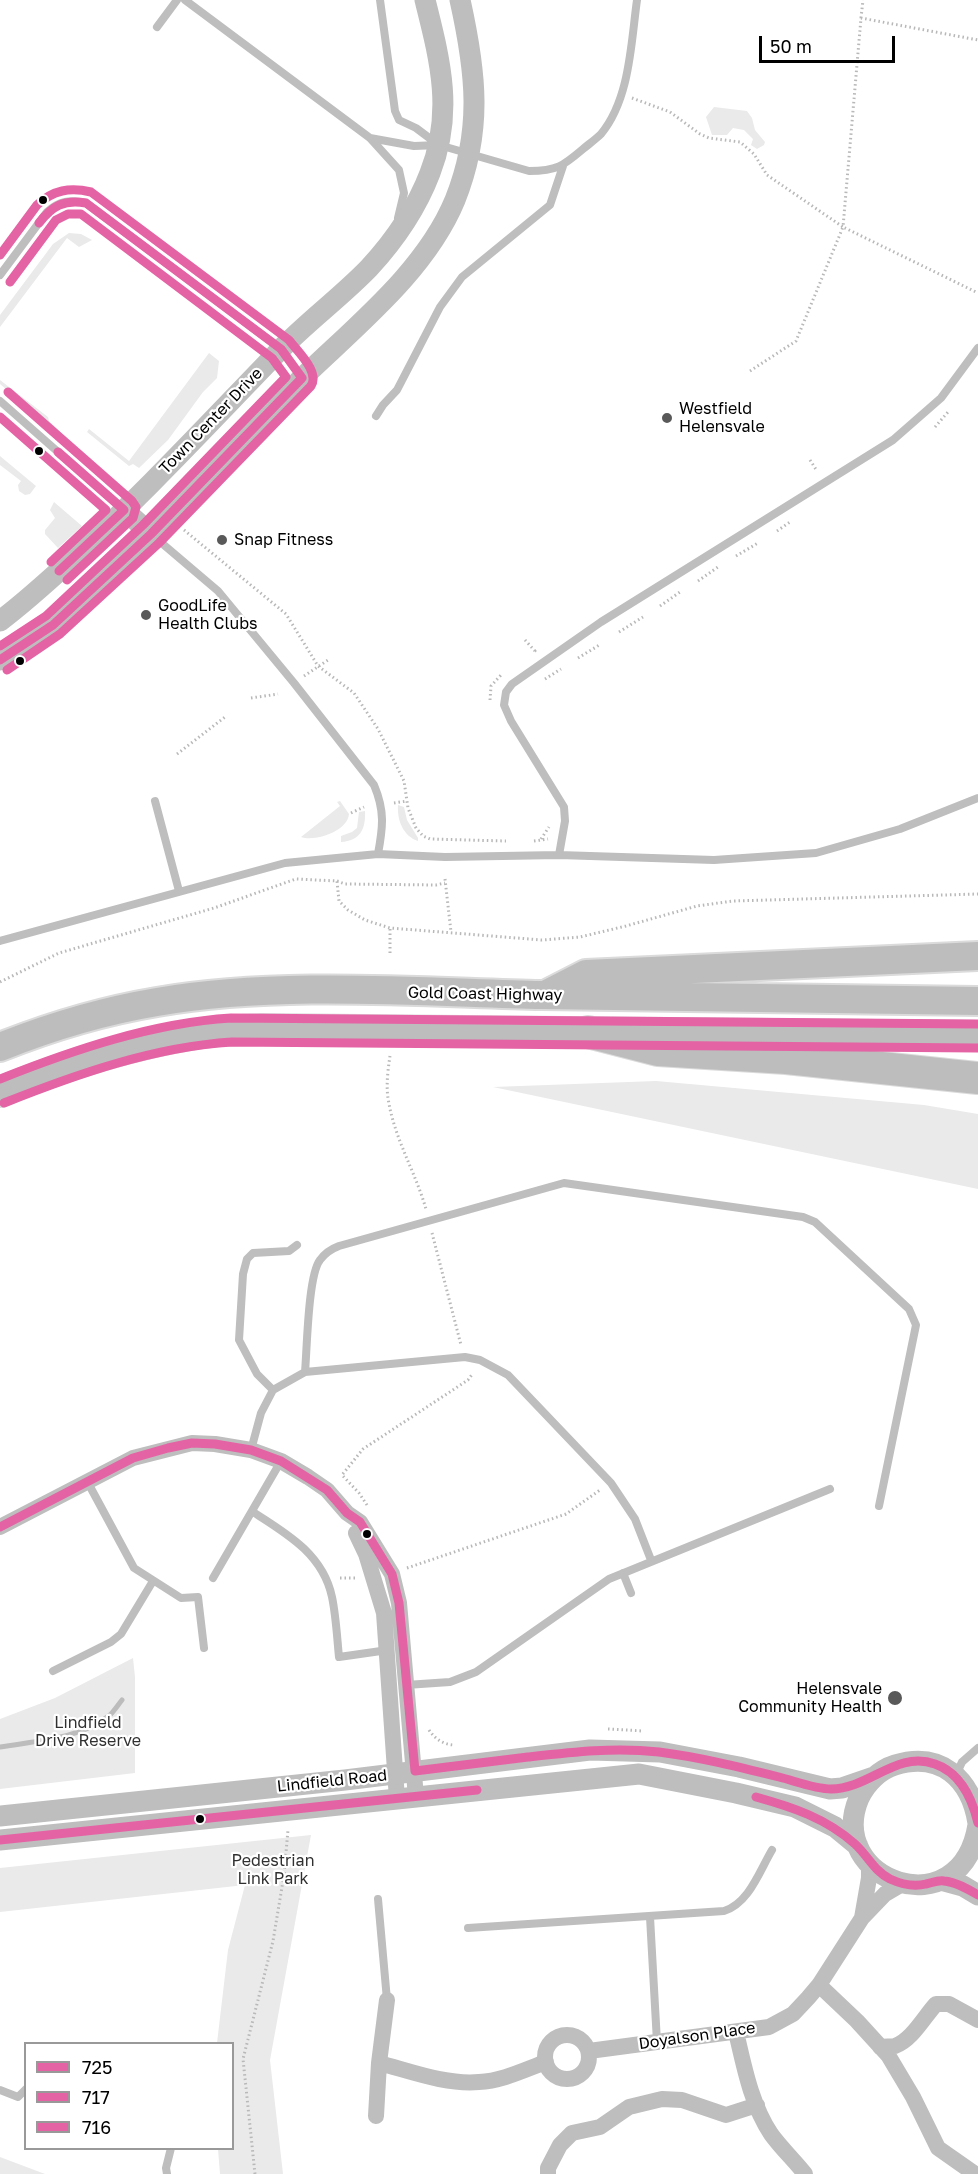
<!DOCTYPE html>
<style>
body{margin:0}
#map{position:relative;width:978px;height:2174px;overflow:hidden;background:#fff;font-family:"Golos Text",sans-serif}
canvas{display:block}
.legend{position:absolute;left:24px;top:2042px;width:210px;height:108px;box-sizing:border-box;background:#fff;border:2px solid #999;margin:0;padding:8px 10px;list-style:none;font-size:18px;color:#000}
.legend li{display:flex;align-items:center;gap:12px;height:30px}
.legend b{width:30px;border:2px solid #999}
.scale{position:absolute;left:759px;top:36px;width:136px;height:27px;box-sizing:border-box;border:3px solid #000;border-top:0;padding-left:8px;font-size:18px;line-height:21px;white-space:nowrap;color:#000;-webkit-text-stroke:4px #fff;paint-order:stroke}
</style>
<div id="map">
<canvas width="978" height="2174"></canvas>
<ul class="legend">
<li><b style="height:8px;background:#e463a4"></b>725</li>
<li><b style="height:8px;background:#e463a4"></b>717</li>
<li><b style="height:8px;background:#e463a4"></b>716</li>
</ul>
<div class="scale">50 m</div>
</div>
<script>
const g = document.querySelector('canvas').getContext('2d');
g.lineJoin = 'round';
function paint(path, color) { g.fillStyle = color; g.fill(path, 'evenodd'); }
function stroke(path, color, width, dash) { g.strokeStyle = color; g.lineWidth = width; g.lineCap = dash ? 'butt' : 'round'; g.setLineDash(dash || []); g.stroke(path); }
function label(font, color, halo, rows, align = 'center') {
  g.font = font + ' "Golos Text",sans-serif'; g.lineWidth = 4.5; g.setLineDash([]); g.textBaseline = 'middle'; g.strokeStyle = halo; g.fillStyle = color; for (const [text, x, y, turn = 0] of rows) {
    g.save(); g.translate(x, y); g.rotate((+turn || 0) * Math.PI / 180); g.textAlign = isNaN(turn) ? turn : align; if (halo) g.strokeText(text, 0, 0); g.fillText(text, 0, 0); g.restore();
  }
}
paint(new Path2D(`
 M714,107l33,4 5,7 3,12 10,12 -1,3 -7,4 -6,-4 2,-6 -9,-9 -11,-2 -6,7h-15l-6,-18z
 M69,233l12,1 11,6 -13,7 -12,-9 -67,89v-12l53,-71z
 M209,353l10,8 -2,17 -14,14 -35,48 -29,28 -6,-4 -4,2 -42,-34 2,-3 40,32z
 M0,380l48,37 1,4 64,63 -1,2 -64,-61 -48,-41z
 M0,456l36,30 -6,8 -5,1 -6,-4 -1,-6 3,-4 -21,-16z
 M54,502l28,24 -24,22 -13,-14v-4l10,-12 -5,-8z
 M340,801l9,13c-1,17 -34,28 -48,23l39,-31 -3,-4z
 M398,805l6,2 3,13 11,18v3c-15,-5 -21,-21 -20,-36z
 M365,811c1,18 -5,30 -24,31v-6l11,-4 5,-4 2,-16z
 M656,1081l268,24 54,9v75l-485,-102z
 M133,1658l2,19v96l-135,16v-70l55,-21z
 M311,1835l-41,225 13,114h-63l-2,-25 14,-1v-104l-15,-1 11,-93 17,-65 -245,27v-44z
 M0,2157l45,17h-45z`), '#eaeaea');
stroke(new Path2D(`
 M0,1747c35,-6 81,-8 110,-32 4,-4 8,-10 12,-15`), '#bcbcbc', 5);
const trunk = new Path2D(`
 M549,993l37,-19 392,-18
 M0,1047c50,-20 103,-36 157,-45 122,-21 261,-10 385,-7 145,3 291,3 436,6
 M0,1092c65,-27 132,-48 202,-59 19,-3 40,-3 59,-4l717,7`);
const motorway = new Path2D(`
 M588,1032l70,18 128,8 192,20`);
stroke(trunk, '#dbdbdb', 32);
stroke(motorway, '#dbdbdb', 34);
stroke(new Path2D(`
 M861,18l2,-18
 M632,98l38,14 30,22 9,4 31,4 14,12 13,21 76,52 18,-209 117,22
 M750,371l46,-30 47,-114 135,66
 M935,427l13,-15
 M810,460l7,11
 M184,530l102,84 32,52 36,27 24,36 26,52 4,27 8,20 7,8 7,3 76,2
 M777,531l13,-9
 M736,556l22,-13
 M698,581l20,-14
 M660,606l20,-14
 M619,632l24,-15
 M525,640l10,11 -2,1
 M578,658l23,-14
 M304,676l24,-16
 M545,679l16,-10
 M251,698l27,-4
 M490,700l1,-14 10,-11
 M177,754l48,-37
 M394,803l13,-2
 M351,813l13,-6
 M541,839l8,-12
 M534,841l14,-2
 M445,879l6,53
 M337,881l8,3 91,1 9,-2
 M390,953v-25
 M0,982l59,-29 155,-45 82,-29 41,2 2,20 9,9 17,10 25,8 152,12 38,-3 46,-11 71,-20 36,-5 245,-7
 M390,1056c-2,13 -4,29 -2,42 6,40 27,73 38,111
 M432,1233l29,112
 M367,1505l-8,-12 -17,-18 21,-26 105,-69 5,-7
 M407,1568l159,-54 34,-24
 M340,1578h15
 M608,1729l35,2
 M429,1730c6,9 15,15 26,15
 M255,2174l-12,-115 30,-118 11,-66 4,-45`), '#b8b8b8', 3, [1.5, 3]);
stroke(new Path2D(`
 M185,0l185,138 44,8 25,-1 90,26c28,0 34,-5 54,-22 6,-5 13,-10 18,-15 29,-35 30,-91 36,-134
 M380,0l15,111 4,9 17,8 20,15
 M157,27l20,-27
 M370,138l29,32 5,23 -6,25
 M0,275l47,-63c12,-11 23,-13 39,-9l195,146 21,29
 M0,401l124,109
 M376,416l7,-11 14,-15 43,-83 22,-30 88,-72 13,-39
 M151,534l67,57 76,92 80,102c11,26 9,42 4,69
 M155,801l24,90
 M559,855l6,-34 -1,-14 -53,-86 -7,-16 2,-13 6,-8 89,-62 292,-182 48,-42 37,-50
 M0,941l285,-78 93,-9 67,3 114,-2 155,5 102,-7 84,-24 78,-31
 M305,1372c2,-22 3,-97 15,-112 5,-7 11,-11 19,-14l225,-63 239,34 12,5 94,87 7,16 -37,181
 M273,1390l-16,-16 -18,-34 4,-66 4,-15 6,-6 36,-2 8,-6
 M251,1450l10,-37 12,-23 32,-18 160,-15 15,3 28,15 103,108 24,36 16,41
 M87,1481l47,87 47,30 17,-1 6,51
 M253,1512c33,21 70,42 79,85 4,19 5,40 7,60l49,-7
 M623,1573l8,20
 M213,1578l68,-117
 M53,1671l58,-29 10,-8 32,-53
 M406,1685l44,-3 26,-10 133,-93 221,-90
 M956,1775l6,-13 16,-14
 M378,1899l9,101
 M650,1917l7,125
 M468,1928l256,-17c25,-8 35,-39 48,-61
 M0,2090l18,7 8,-8
 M167,2174l-1,-6 5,-20`), '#bebebe', 8);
stroke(new Path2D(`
 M0,1527l133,-69 59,-15 23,1 36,6 30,11 27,16 19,13 20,23 13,9 32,52 7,29 17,194
 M356,1533l10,21 18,59 13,186
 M862,1918l7,-40v-14
 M819,1985l38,36 31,34 25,42 25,51 37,26
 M736,2032c8,34 15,72 35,102 10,14 24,27 34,40
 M545 2057a22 22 0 1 1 44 0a22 22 0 1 1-44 0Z
 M880,2047c5,-1 11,0 15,-1 17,-6 29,-29 41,-42h13l29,16
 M589,2051l180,-24 24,-13 15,-16 11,-13 43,-67 23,-24 17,-10
 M379,2063c31,8 67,22 100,19 23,-1 45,-12 67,-20
 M376,2116l3,-53 8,-63
 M548,2174v-6l12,-23 12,-12 28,-6 29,-20 33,-8 20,1 44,15 31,-10`), '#bebebe', 16);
stroke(new Path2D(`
 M124,510l27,24
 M0,621c24,-18 46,-38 69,-59 73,-66 141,-140 210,-211 29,-30 62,-54 90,-83 25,-27 48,-61 61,-95 24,-61 10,-113 -5,-173
 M0,660c18,-12 37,-22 53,-35 19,-15 36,-33 54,-50 64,-59 123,-124 185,-187 56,-56 132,-113 163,-188 28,-70 21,-128 5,-200
 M0,1816l345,-36 245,-30 70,2 79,15 91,22 12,-1 32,-11
 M978,1823c-7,-44 -37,-72 -83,-58 -16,5 -29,18 -36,33 -35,83 102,132 119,27
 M0,1840l639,-66 97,19 59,14 40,20 23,19
 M941,1880l22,6 15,9`), '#bebebe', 21);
stroke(trunk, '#bdbdbd', 28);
stroke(motorway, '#bdbdbd', 32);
stroke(new Path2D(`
 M58,452l66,58 -65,61
 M0,660l53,-35 98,-91 151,-156 -21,-29 -195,-146c-22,-4 -34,3 -47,20
 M0,1527l133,-69 35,-10 24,-5 23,1 36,6 30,11 46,29 20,23 13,9 32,52 7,29 16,168c38,-5 75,-9 113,-14 44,-5 86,-10 131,-5 40,5 80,15 120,25 16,4 36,12 52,12 38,0 66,-39 104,-25 26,9 37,34 43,59
 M756,1797c36,10 70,21 99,47 13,12 19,27 35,35 11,5 24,8 36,5 6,-1 11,-4 18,-3 12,1 24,8 34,14
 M0,1840l477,-50`), '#e463a4', 9);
stroke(new Path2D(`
 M0,417l106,93 -55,52
 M0,646l46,-30 97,-91 143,-148 -14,-19 -191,-144h-13l-12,6 -46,62
 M4,1103c73,-29 150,-56 228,-61l746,6`), '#e463a4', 9);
stroke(new Path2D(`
 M0,255l37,-50c16,-15 33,-18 54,-13l198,148c9,12 31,32 22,46l-152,157 -99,91 -53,36
 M8,392l124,109 4,6 -3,11 -66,62
 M0,1079c73,-29 152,-56 231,-61l747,6`), '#e463a4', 9);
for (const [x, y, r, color] of [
 [43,200,5,"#000"],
 [667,418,6,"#595959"],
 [39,451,5,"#000"],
 [222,540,6,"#595959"],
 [146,615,6,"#595959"],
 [20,661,5,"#000"],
 [367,1534,5,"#000"],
 [895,1698,8,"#595959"],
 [200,1819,5,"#000"]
]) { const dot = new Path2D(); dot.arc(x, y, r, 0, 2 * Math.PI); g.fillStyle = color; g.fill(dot); stroke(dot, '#fff', 2); }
label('16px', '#000', '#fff', [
 ["Westfield",679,409],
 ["Helensvale",679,427],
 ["Snap Fitness",234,540],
 ["GoodLife",158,606],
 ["Health Clubs",158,624],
 ["Helensvale",882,1689,"right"],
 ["Community Health",882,1707,"right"]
], 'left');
label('16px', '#000', '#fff', [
 ["Town Center Drive",211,421,-46],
 ["Gold Coast Highway",485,994,1],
 ["Lindfield Road",332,1781,-6],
 ["Doyalson Place",697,2036,-8]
]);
label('16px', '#303030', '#fff', [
 ["Lindfield",88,1723],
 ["Drive Reserve",88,1741],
 ["Pedestrian",273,1861],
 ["Link Park",273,1879]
]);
</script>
